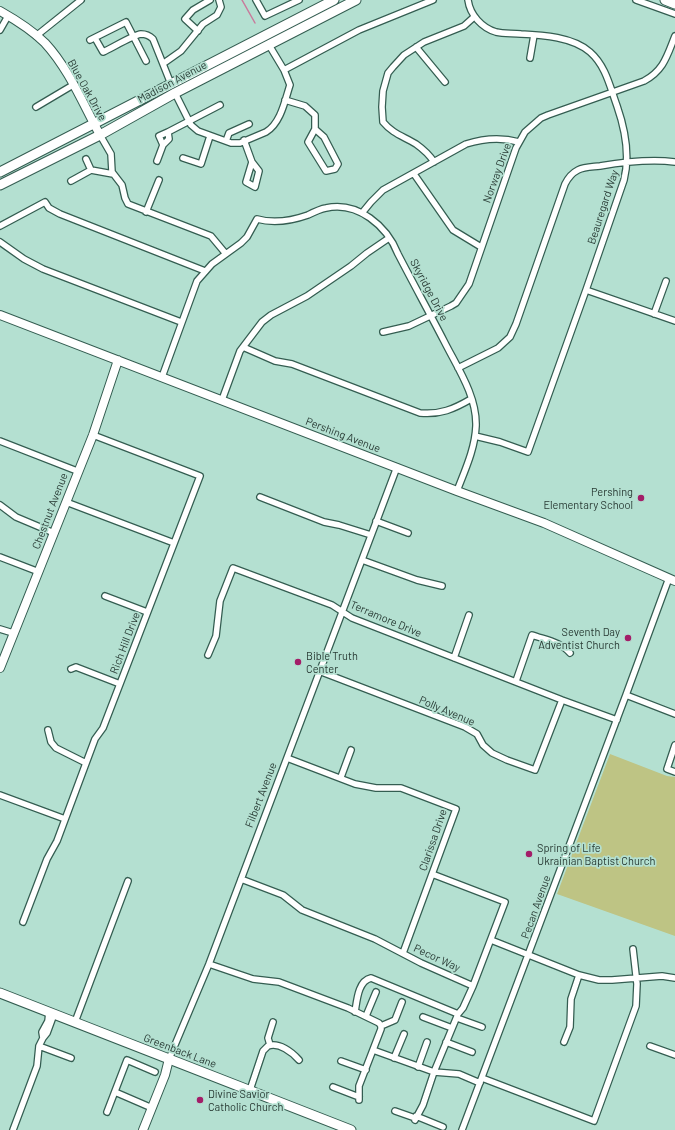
<!DOCTYPE html>
<style>
body{margin:0}
canvas{display:block;background:#b4e0d1}
</style>
<canvas width="675" height="1130"></canvas>
<script>
const g = document.querySelector('canvas').getContext('2d');
g.lineJoin = 'round';
function paint(path, color) { g.fillStyle = color; g.fill(path, 'evenodd'); }
function stroke(path, color, width, dash) { g.strokeStyle = color; g.lineWidth = width; g.lineCap = dash ? 'butt' : 'round'; g.setLineDash(dash || []); g.stroke(path); }
function label(font, color, halo, rows, align = 'center') {
  g.font = font + ' Barlow,sans-serif'; g.lineWidth = 3.5; g.setLineDash([]); g.textBaseline = 'middle'; g.strokeStyle = halo; g.fillStyle = color; for (const [text, x, y, turn = 0] of rows) {
    g.save(); g.translate(x, y); g.rotate((+turn || 0) * Math.PI / 180); g.textAlign = isNaN(turn) ? turn : align; if (halo) g.strokeText(text, 0, 0); g.fillText(text, 0, 0); g.restore();
  }
}
paint(new Path2D(`
 M610,754l57,22 8,1v159l-118,-42z`), '#bec484');
stroke(new Path2D(`
 M242,0l13,23`), '#c87b9c', 1.5);
const street = new Path2D(`
 M256,0l9,16 34,-16
 M468,0c2,15 14,28 28,32 8,2 16,1 25,2 22,1 52,3 69,18 16,14 20,35 27,54 8,23 13,50 7,74l-38,110 -58,162 -28,-10 -25,-6
 M636,0l39,14
 M0,30l8,-14
 M198,31l-13,-12 8,-9 17,-10
 M36,36l45,-36
 M95,38l8,14c9,-4 30,-17 38,-18 5,0 9,2 12,5l18,45
 M90,40l36,-18 20,39
 M416,47l29,35
 M530,58l4,-23
 M164,63l17,-12 22,-27 14,-9 4,-8 -2,-7
 M284,70l75,-40 74,-30
 M175,93l16,32 7,6 33,12h9l26,-11c15,-9 19,-32 24,-47l-6,-15 -15,-25
 M285,100l20,6 10,9v14l-7,13 18,29 9,-2 3,-5 -14,-27 -9,-8
 M36,107l37,-22
 M168,132l-9,4 4,9 6,-6 -1,-7 52,-27
 M100,135l11,19 1,18 10,13 3,13 3,6 83,32 15,18
 M244,140l8,22 -6,20 9,5 4,-16 -7,-9
 M226,141l3,-8 20,-9
 M183,158l18,6 9,-28
 M86,159l5,11
 M157,161l6,-16
 M434,162c-5,-8 -11,-13 -18,-18 -13,-8 -23,-10 -33,-22l-1,-15 1,-16 5,-18 5,-6 11,-12 20,-13 40,-16 10,-9
 M414,174l39,56 28,17
 M71,181l20,-11 22,4
 M146,212l13,-32
 M362,213l9,-11 12,-12 83,-46c19,-6 35,-7 53,-2
 M0,226l45,-24 4,6 11,6 145,57
 M0,242l24,17 19,10 138,53
 M586,290l89,31
 M654,314l12,-33
 M383,332l26,-6 42,-20 5,-3 13,-19 47,-136 9,-16 16,-14 7,-3 96,-34c20,-11 23,-25 31,-45
 M243,347l32,14 17,3 128,49c20,2 34,-4 51,-14
 M458,368l40,-20 12,-11 6,-13 49,-140c3,-6 7,-11 13,-14 6,-3 14,-3 22,-4 24,-4 50,-7 75,-4
 M162,377l35,-96 15,-17 29,-21 6,-6 10,-18c18,5 34,2 51,-4 6,-3 12,-6 18,-7 32,-7 61,18 72,46 15,29 31,58 46,87 13,26 33,55 32,85 -1,23 -11,44 -19,65
 M222,400l18,-49 22,-29 9,-7 36,-19 44,-30 16,-13 22,-15
 M0,441l77,30
 M260,497l64,25 15,3 32,10
 M66,502l108,41
 M0,505l16,12 38,16
 M376,521l32,12
 M0,557l39,15
 M362,560l55,20 25,6
 M105,596l42,16
 M0,629l13,4
 M208,655l8,-19 4,-35 13,-33 99,37 20,13 210,82 55,20
 M454,658l15,-43
 M71,669l5,-2 44,17
 M319,671l146,56 12,7 6,11 9,8 15,7 28,10 27,-70
 M516,681l16,-46c14,5 29,7 38,18
 M626,695l49,19
 M48,730l3,12 5,6 30,15
 M675,745l-8,24 8,3
 M287,758l68,26 21,4h25l55,21 -53,144
 M341,777l10,-27
 M0,795l65,24
 M241,879l42,16 19,15 73,29 46,24 52,23 32,-84 -73,-28
 M23,922l24,-63 10,-18 38,-102 8,-11 97,-252 -107,-41
 M491,940l88,35 20,5h13l50,-4 13,2
 M209,964l44,15 26,3 69,26 31,15 2,3v3l-22,57v14
 M355,1012c2,-12 3,-31 16,-34l87,36
 M366,1016l10,-24
 M423,1017l29,11
 M457,1018l25,9
 M75,1022l53,-141
 M381,1026l14,-6 7,-18
 M43,1038l4,-5 7,-19
 M446,1042l26,10
 M564,1042l6,-15 1,-28 8,-24
 M270,1045l-2,-7 5,-16
 M39,1046l32,12
 M650,1046l25,9
 M373,1050l61,22 25,2 21,9
 M394,1058l10,-24
 M169,1059l40,-95 188,-497
 M341,1061l25,9
 M418,1067l9,-25
 M482,1078l112,43 42,-115 1,-22 -4,-35
 M333,1087l26,10
 M250,1090l13,-39 5,-5c11,-4 24,6 31,14
 M115,1092l37,16
 M395,1111l20,7
 M107,1112l20,-52 28,12
 M416,1116l27,11
 M415,1120l8,-15 11,-33 24,-58 5,-6 10,-22
 M13,1130l24,-64 2,-20 4,-8 -1,-6 6,-11 1,-9
 M462,1130l164,-435 43,-117`);
const secondary = new Path2D(`
 M0,11c16,9 32,19 45,32 24,26 38,61 55,92
 M0,315l457,176 87,32 131,58
 M0,668l93,-233 25,-75
 M143,1130l22,-55 4,-16`);
const primary = new Path2D(`
 M665,0l10,4
 M0,172l334,-172
 M0,185l100,-50 75,-42 181,-93
 M0,993l351,137`);
stroke(street, '#345d51', 8);
stroke(secondary, '#345d51', 10);
stroke(primary, '#345d51', 11);
stroke(street, '#fff', 5.5);
stroke(secondary, '#fff', 8);
stroke(primary, '#fff', 9);
for (const [x, y, r, color] of [
 [641,498,4,"#a31d68"],
 [628,638,4,"#a31d68"],
 [298,662,4,"#a31d68"],
 [529,854,4,"#a31d68"],
 [200,1100,4,"#a31d68"]
]) { const dot = new Path2D(); dot.arc(x, y, r, 0, 2 * Math.PI); g.fillStyle = color; g.fill(dot); stroke(dot, '#b4e0d1', 1.5); }
label('11px', '#293b35', '#b4e0d1', [
 ["Madison Avenue",172,82,-28],
 ["Blue Oak Drive",87,90,61],
 ["Norway Drive",497,173,-70],
 ["Beauregard Way",603,207,-72],
 ["Skyridge Drive",429,290,62],
 ["Pershing Avenue",343,435,21],
 ["Chestnut Avenue",50,511,-69],
 ["Terramore Drive",386,619,23],
 ["Rich Hill Drive",125,643,-69],
 ["Polly Avenue",447,711,23],
 ["Filbert Avenue",261,795,-69],
 ["Clarissa Drive",433,840,-71],
 ["Pecan Avenue",536,907,-70],
 ["Pecor Way",437,958,25],
 ["Greenback Lane",180,1051,21]
]);
label('11px', '#293b35', '#b4e0d1', [
 ["Pershing",633,492,"right"],
 ["Elementary School",633,505,"right"],
 ["Seventh Day",620,632,"right"],
 ["Adventist Church",620,645,"right"],
 ["Bible Truth",306,656],
 ["Center",306,669],
 ["Spring of Life",537,848],
 ["Ukrainian Baptist Church",537,861],
 ["Divine Savior",208,1094],
 ["Catholic Church",208,1107]
], 'left');
</script>
